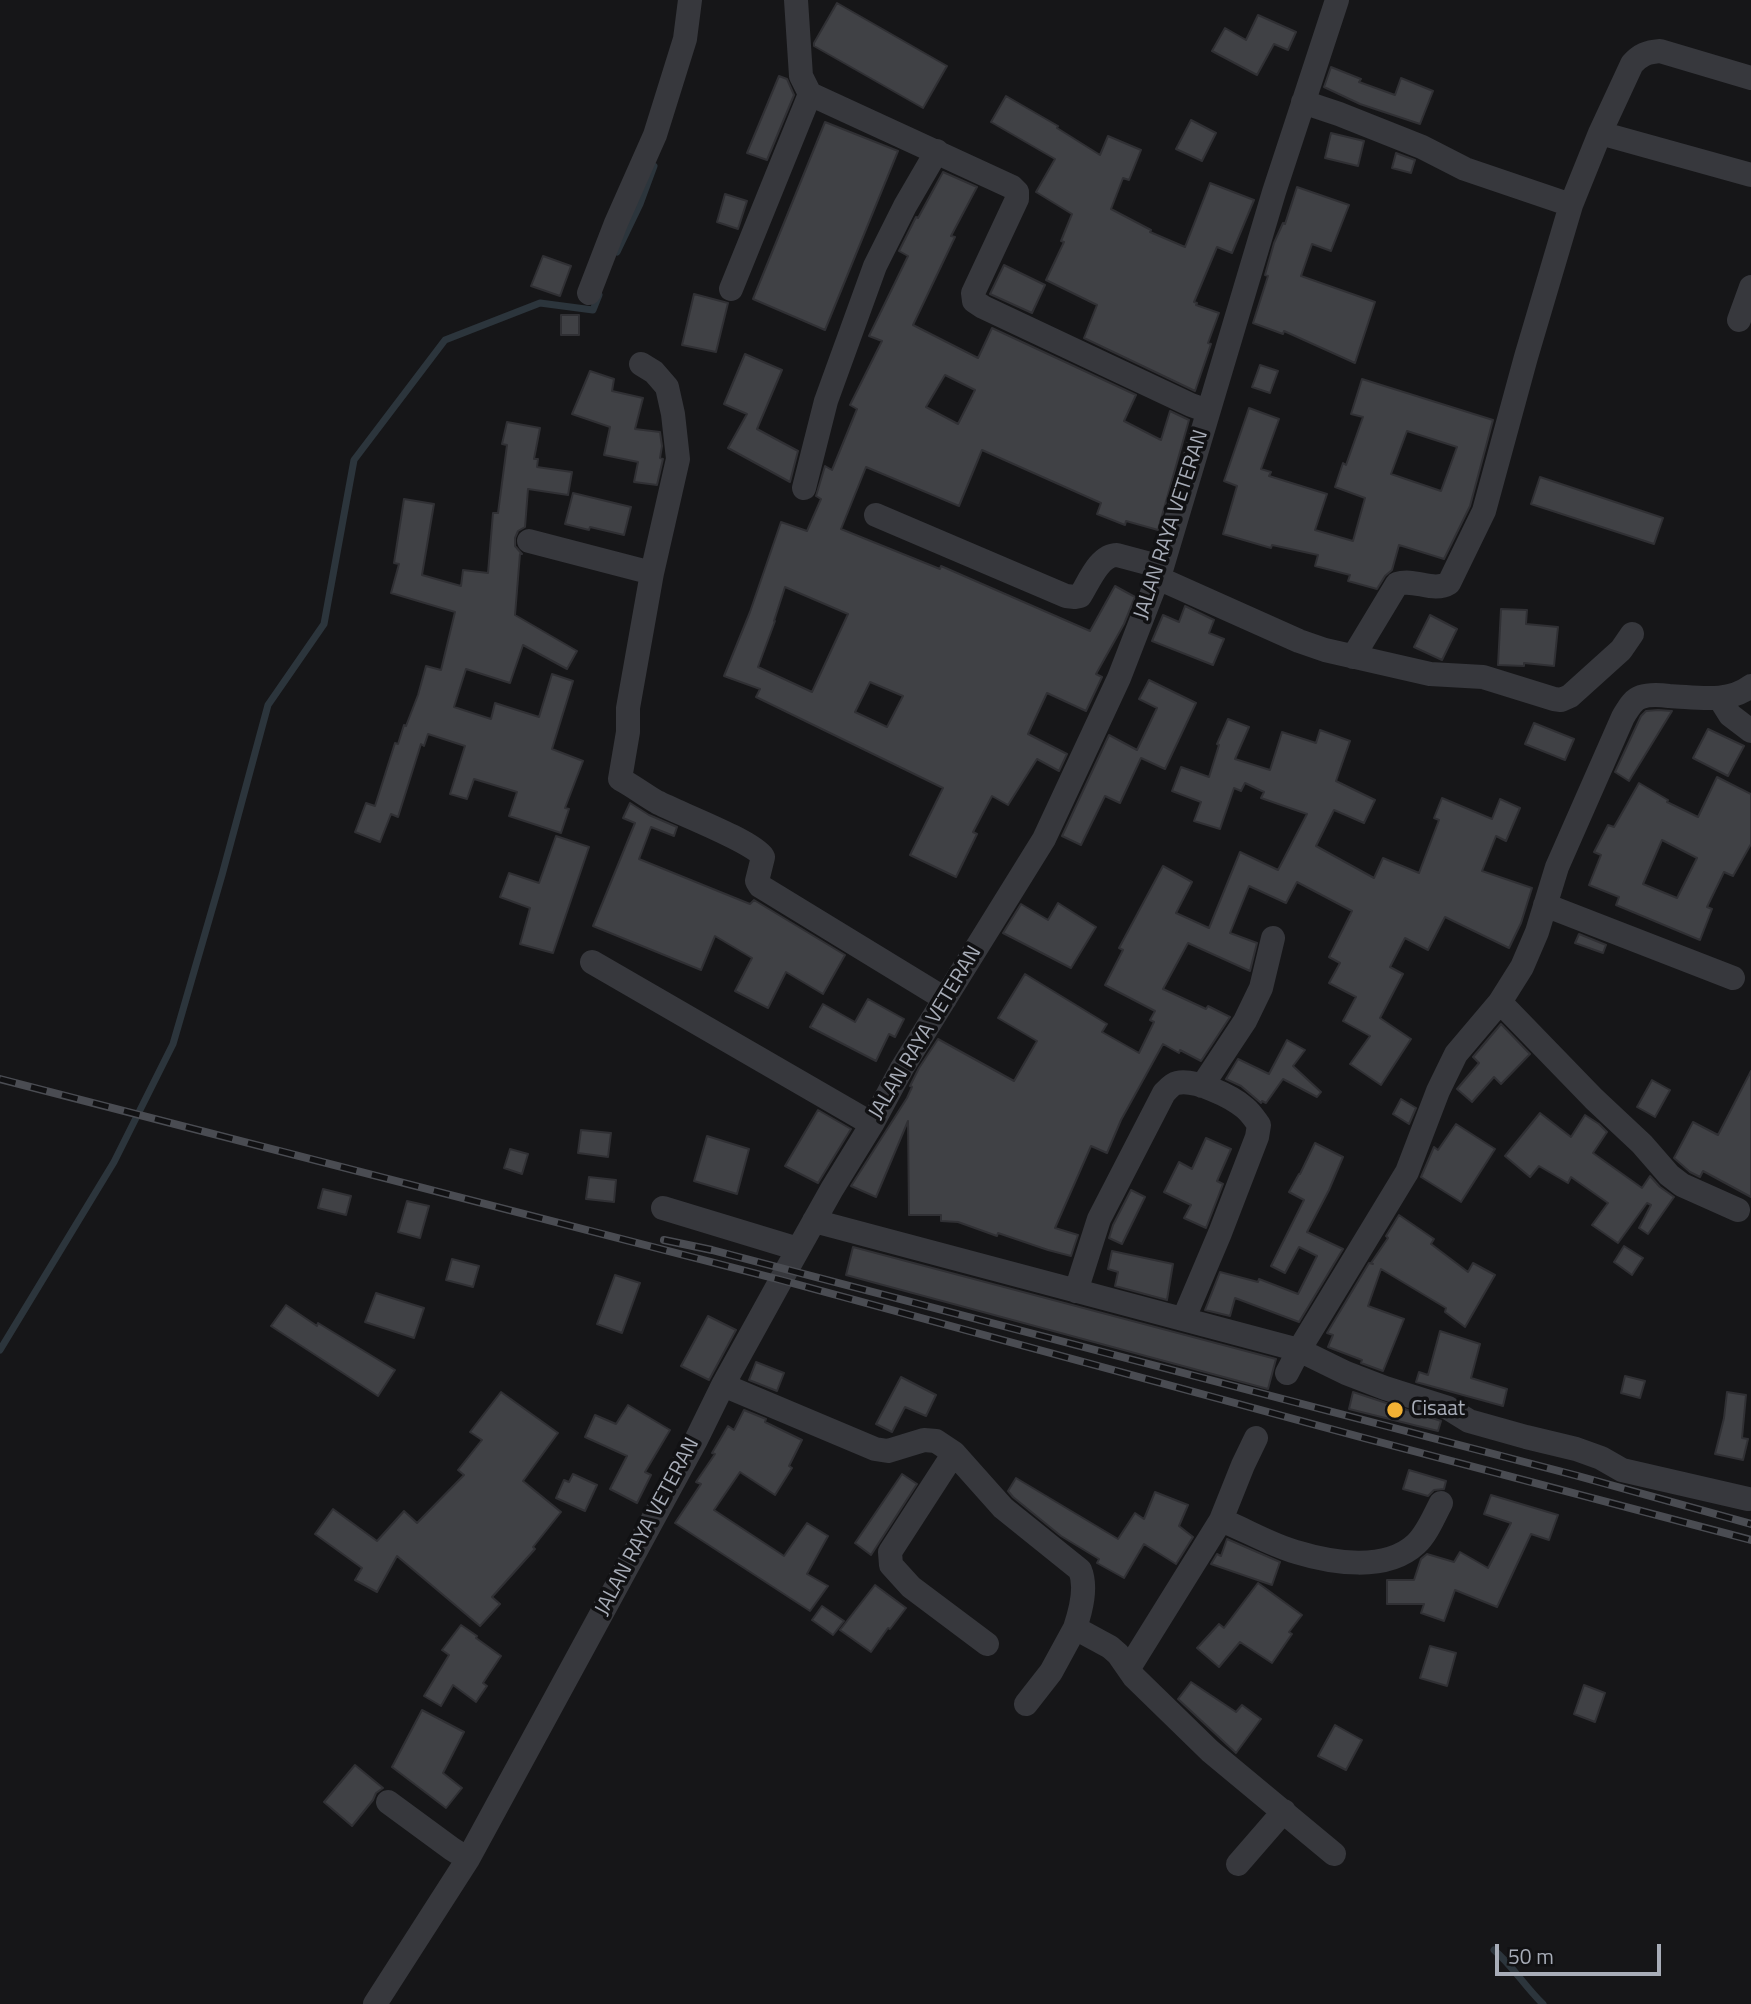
<!DOCTYPE html>
<style>
body{margin:0}
#map{position:relative;width:1751px;height:2004px;overflow:hidden;background:#161618;font-family:"Titillium Web",sans-serif}
canvas{display:block}
.scale{position:absolute;left:1495px;top:1944px;width:166px;height:32px;box-sizing:border-box;border:4px solid #a8adb8;border-top:0;padding-left:9px;font-size:21px;line-height:24px;white-space:nowrap;color:#a8adb8;-webkit-text-stroke:5px #111113;paint-order:stroke}
</style>
<div id="map">
<canvas width="1751" height="2004"></canvas>
<div class="scale">50 m</div>
</div>
<script>
const g = document.querySelector('canvas').getContext('2d');
g.lineJoin = 'round';
function stroke(path, color, width, dash) { g.strokeStyle = color; g.lineWidth = width; g.lineCap = dash ? 'butt' : 'round'; g.setLineDash(dash || []); g.stroke(path); }
function paint(path, color) { g.fillStyle = color; g.fill(path, 'evenodd'); }
function label(font, color, halo, rows, align = 'center') {
  g.font = font + ' "Titillium Web",sans-serif'; g.lineWidth = 7; g.setLineDash([]); g.textBaseline = 'middle'; g.strokeStyle = halo; g.fillStyle = color; for (const [text, x, y, turn = 0] of rows) {
    g.save(); g.translate(x, y); g.rotate((+turn || 0) * Math.PI / 180); g.textAlign = isNaN(turn) ? turn : align; if (halo) g.strokeText(text, 0, 0); g.fillText(text, 0, 0); g.restore();
  }
}
stroke(new Path2D(`
 M617,252l23,-48 14,-38
 M0,1350l114,-188 59,-118 49,-169 46,-170 56,-81 30,-164 91,-120 95,-37 53,7 6,-15
 M1494,1950c19,16 31,37 49,54`), '#2c353c', 7);
const building = new Path2D(`
 M837,3l110,63 -24,42 -109,-62v-3z
 M1258,15l38,17 -8,18 -14,-6 -17,31 -45,-24 13,-23 21,12z
 M1331,67l30,12 -2,3 36,13 6,-17 32,13 -13,33 -60,-20 -36,-17z
 M779,76l8,3 7,16 -27,65 -20,-7z
 M1006,96l52,30 -1,2 43,27 8,-19 33,14 -12,30 -6,-2 -12,31 40,21 -1,2 35,15 25,-64 44,17 -22,53 -15,-6 -23,55 3,1 -1,2 23,8 -11,30 3,1 -16,47 -111,-53 13,-33 -51,-25 18,-38 -3,-1 11,-27 -36,-22 19,-33 -64,-37z
 M1191,120l25,13 -14,28 -26,-12z
 M825,122l73,29 -73,179 -72,-31z
 M1331,133l33,8 -6,25 -33,-8z
 M1396,153l19,7 -4,13 -19,-5z
 M943,172l34,15 -26,49 4,1 -42,88 65,33 14,-30 144,67 -12,26 37,19 9,-29 19,9 -31,110 -32,-9 -1,4 -28,-11 4,-11 -119,-53 -23,56 -93,-39 -25,62 99,40 1,-3 149,65 25,-45 20,11 -11,27 -28,50 6,3 -16,34 -39,-18 -19,41 39,20 -8,17 -22,-12 -29,46 -16,-9 -19,36 4,2 -21,43 -46,-22 33,-67 -187,-91 4,-8 -36,-13 26,-64 31,-90 26,9 14,-32 -5,-3 9,-30 7,4 25,-61 -7,-4 32,-64 -13,-5 39,-80 -9,-5 17,-34 2,1zM945,375l30,15 -17,34 -32,-17zM785,587l63,27 -36,78 -54,-25 17,-46h-1zM870,682l33,14 -16,31 -32,-15z
 M1297,187l52,18 -18,46 -19,-7 -11,32 74,26 -20,61 -71,-32 -1,3 -30,-11 15,-47 -3,-1 9,-32 9,-20 2,1z
 M725,194l22,7 -9,28 -21,-7z
 M543,256l28,10 -11,30 -29,-10z
 M1004,265l41,20 -13,28 -42,-19z
 M694,294l34,9 -12,49 -34,-7z
 M561,315h18v20h-18z
 M745,354l37,16 -25,59 41,22 -8,31 -62,-34 19,-34 -23,-10z
 M1260,365l18,6 -8,22 -18,-6z
 M590,371l24,8 -2,12 31,7 -8,31 25,3 2,14 -2,12 3,1 -6,26 -23,-3 4,-20 -34,-7 6,-28 -38,-13z
 M1362,379l131,41 -23,86 -26,53 -45,-14 -7,25 -7,6 -8,13 -29,-8 2,-6 -35,-9 3,-11 -46,-10 -1,3 -48,-14 14,-48 -13,-5 25,-73 30,11 -18,50 10,3 -2,4 58,18 -12,36 38,11 12,-43 -30,-11 8,-24 3,2 17,-48 -12,-3zM1407,431l50,16 -16,44 -50,-17z
 M507,422l33,6 -6,31h4l-1,8 35,5 -4,23 -40,-6 -3,38 -7,4 -3,7v8l7,8h-2l-5,61 62,36 -10,18 -44,-24 -13,38 -44,-14 -12,38 37,12 4,-16 44,14 13,-43 21,7 -21,68 31,12 -18,47 4,1 -8,24 -52,-17 8,-24 -43,-13 -7,20 -17,-5 15,-48 -37,-12 -4,12 -3,-2 -23,73 -7,-3 -11,28 -25,-10 11,-29 9,3 20,-63 3,1 6,-19 2,1 12,-31 8,-29 15,4 14,-58 -64,-19 8,-29 -5,-1 10,-64 30,5 -12,71 39,11 2,-16 25,3 5,-60h5l9,-68 -5,-1z
 M1540,477l123,41 -9,26 -123,-40z
 M573,493l58,14 -7,28 -34,-8 -1,3 -24,-6z
 M1185,606l29,14 -5,13 15,6 -11,26 -61,-24 11,-26 16,7z
 M1501,609l26,1 -1,14 32,3 -4,39 -30,-3v3l-26,-1z
 M1430,615l27,14 -15,31 -28,-13z
 M1149,680l47,23 -31,66 -24,-11 -21,45 -15,-7 -24,49 -19,-9 47,-101 28,15 20,-42 -18,-9z
 M1658,710l14,1 -43,70 -14,-9 26,-56 5,-5z
 M1228,719l21,8 -14,32 35,11 12,-38 34,11 4,-13 30,11 -14,40 39,19 -11,23 -30,-13 -18,36 58,32 9,-20 36,15 20,-53 -5,-2 8,-20 50,21 8,-20 20,9 -14,33 -10,-5 -14,35 50,17 -11,35 -12,25 -64,-31 -17,33 -23,-12 -15,29 13,7 -23,44 31,21 -30,46 -31,-21 20,-28 -27,-15 13,-24 -27,-14 11,-20 -11,-6 23,-46 -55,-29 -11,21 -37,-17 -19,47 27,10 -7,28 -62,-28 -25,46 43,20 2,-3 22,11 -29,44 -21,-11 -1,3 -16,-9 -42,76 -14,33 -16,-7 -36,82 23,7 -7,21 -23,-6 -50,-17 -1,3 -39,-14 -17,-1v-6h-32l-1,-94 -32,76 -25,-11 56,-88 5,-11 -2,-1 9,-18 19,-29 76,42 23,-40 -39,-23 27,-44 82,50 -5,8 37,21 15,-31 -4,-2 5,-9 -50,-26 18,-35 -4,-2 44,-82 29,16 -16,31 33,15 31,-76 38,18 29,-56 -46,-16 3,-6 -19,-9 -4,8 -7,-3 -14,41 -26,-8 7,-19 -29,-11 9,-24 28,10 10,-32 -2,-1z
 M1534,723l40,16 -9,21 -40,-16z
 M1708,729l36,17 -16,30 -35,-18z
 M1717,777l34,17v50l-18,32 -9,-4 -17,35 5,2 -12,31 -84,-35 3,-8 -30,-12 12,-30 -7,-3 14,-27 6,2 25,-44 29,17 -1,2 31,15zM1662,840l35,18 -20,40 -34,-14z
 M630,803l19,12 28,12 -3,9 -23,-9 -12,32 111,45 4,-4 91,55 -22,39 -37,-22 -18,36 -33,-17 17,-33 -37,-22 -14,34 -108,-44 42,-103 -12,-5z
 M556,836l33,11 -36,106 -33,-9 10,-36 -30,-11 9,-24 30,10z
 M1058,903l38,24 -25,41 -68,-35 18,-29 27,16z
 M1579,934l27,11 -3,8 -28,-10z
 M868,999l36,20 -9,18 -6,-3 -13,27 -66,-34 13,-23 32,18z
 M1501,1024l29,30 -29,30 -7,-7 -22,25 -15,-13 22,-26 -6,-6z
 M1287,1040l18,10 -12,16 28,26 -4,5 -34,-18 -17,24 -4,-2 -1,2 -20,-17 -15,-7 12,-20 31,15z
 M1751,1071v126l-48,-26 -3,6 -10,-5 -16,-14 19,-36 25,13z
 M1652,1080l18,10 -15,27 -18,-10z
 M1401,1099l15,9 -7,16 -16,-10z
 M818,1110l33,19 -33,54 -33,-17z
 M1540,1113l31,24 14,-22 14,9 8,8 -14,21 49,35 8,-12 10,11 14,10 -26,37 -9,-6 12,-23 -4,-2 -29,40 -26,-18 16,-22 -37,-26 -3,6 -29,-17 -9,11 -25,-21z
 M1456,1124l39,25 -34,53 -40,-25 13,-30 4,3z
 M581,1130l30,3 -3,24 -30,-4z
 M707,1136l42,13 -12,45 -43,-13z
 M1206,1138l25,11 -14,32 6,3 -17,44 -22,-10 7,-13 -27,-13 15,-30 13,7z
 M1315,1143l28,14 -14,33 -22,42 36,17 -44,73 -64,-24 -5,18 -25,-6 15,-38 38,10 1,-3 39,15 19,-38 -18,-9 -14,26 -14,-7 33,-66 -15,-8 10,-18h1z
 M510,1149l18,5 -6,20 -18,-6z
 M589,1177l27,3 -2,22 -28,-3z
 M323,1189l28,7 -5,19 -28,-7z
 M1131,1190l14,7 -23,47 -13,-6 4,-13z
 M407,1201l22,5 -9,32 -22,-6z
 M1399,1215l35,24 -3,5 37,28 5,-9 22,12 -30,52 -20,-15 1,-4 -65,-39 -13,37 36,13 -21,52 -22,-8 1,-3 -34,-13 5,-12 -6,-2 42,-70 4,1 -2,-1 17,-25 -2,-2z
 M1624,1246l19,12 -11,17 -18,-13z
 M853,1247l423,112 -8,30 -422,-114z
 M1112,1251l61,13 -6,36 -52,-14 3,-14 -10,-3z
 M452,1259l27,7 -6,21 -27,-7z
 M615,1275l25,8 -18,50 -25,-9z
 M376,1293l48,15 -10,30 -49,-16z
 M286,1305l31,21 1,-3 77,47 -17,26 -107,-70z
 M708,1316l28,14 -27,50 -28,-14z
 M1440,1331l40,13 -9,34 36,11 -4,17 -87,-24 3,-10 9,3z
 M756,1362l28,11 -7,18 -28,-11z
 M1625,1376l20,5 -5,17 -19,-5z
 M901,1377l35,18 -10,21 -21,-9 -13,25 -16,-8z
 M501,1392l57,41 -35,48 38,31 -28,35 2,2 -43,48 8,7 -20,22 -83,-70 -20,36 -22,-12 7,-12 -47,-34 18,-25 44,32 27,-30 13,12 47,-48 -6,-5 24,-30 -12,-8z
 M1353,1392l88,29 -3,10 -89,-22z
 M1727,1392l19,3 -4,43 6,1 -5,21 -28,-6 9,-36z
 M628,1405l42,25 -25,42 6,3 -14,28 -27,-14 17,-33 -42,-19 10,-22 21,9z
 M744,1410l22,9 -1,3 37,18 -13,26 3,2 -17,27 -35,-23 -26,38 70,46 23,-33 21,13 -21,38 21,12 -18,25 -135,-88 26,-39 -5,-2 19,-28 -3,-1 16,-27 6,4z
 M1409,1470l37,11 -2,8 -10,1 -6,6 -25,-7z
 M573,1474l24,11 -12,26 -29,-13 8,-18 5,2z
 M902,1474l15,10 -46,71 -16,-12z
 M1016,1478l102,61 17,-26 9,6 11,-27 33,13 -9,21 14,11 -17,27 -32,-20 -20,34 -27,-15 2,-4 -38,-23 -48,-39 -5,-6z
 M1491,1495l67,20 -9,25 -18,-6 -34,73 -42,-17 -11,31 -23,-8 3,-9h-37v-24h27l7,-21 6,-5 27,8 6,-10 28,16 23,-45 -27,-9z
 M1227,1539l53,23 -8,23 -61,-21 6,-10 4,2z
 M1258,1583l44,32 -13,17 3,2 -20,29 -32,-21 -21,25 -22,-19 22,-24 5,4z
 M875,1585l31,23 -16,21 -2,-1 -17,24 -31,-22z
 M822,1606l22,15 -11,14 -21,-15z
 M461,1625l16,11 -1,2 25,18 -18,27 4,3 -11,16 -23,-17 -12,21 -17,-10 25,-41 -7,-5z
 M1430,1646l26,7 -9,33 -27,-8z
 M1191,1682l45,30 6,-7 19,14 -25,34 -58,-54z
 M1584,1685l21,8 -10,29 -21,-8z
 M422,1710l42,22 -21,41 19,15 -16,20 -54,-41z
 M1335,1725l27,15 -16,30 -28,-14z
 M355,1765l28,23 -7,5 -3,7 -21,26 -28,-24z`);
paint(building, '#404145');
stroke(building, '#303034', 2);
stroke(new Path2D(`
 M796,0l5,76 9,18 202,93 5,5v7l-44,94 1,8 9,6 208,98 17,6
 M1303,102l36,12 83,33 43,22 106,36
 M1600,133l151,42
 M731,289l79,-195
 M589,293l27,-70 39,-88 30,-96 5,-39
 M1739,320l12,-33
 M641,364l13,8 13,15 6,27 5,45 -26,114 -24,135v24l-8,47c13,7 25,16 37,23 21,11 96,39 106,55l-6,24 3,5 185,113
 M804,488l22,-87 49,-135 30,-60 32,-55
 M876,515l190,81 9,1 5,-1c9,-14 19,-41 37,-41l45,12
 M529,541l123,32
 M1158,578l141,63 26,9 105,24 53,3 71,22 7,1 9,-4 51,-46 11,-16
 M1353,657l44,-73c18,-6 36,9 52,-1l35,-72 42,-154 45,-152 29,-72 32,-69c8,-9 15,-12 28,-13l91,27
 M1720,699l10,16 21,16
 M1545,905l188,73
 M592,962l280,162
 M1500,1002l94,97 48,45 27,31 13,10 56,25
 M1202,1086l43,-65 16,-33 12,-50
 M663,1208l135,41
 M814,1221l485,129 47,23 39,15 63,20 21,13 57,16 50,12 25,9 21,12 126,29
 M1076,1291l23,-72 65,-126c4,-4 8,-9 13,-10 18,-4 54,13 68,25 6,5 9,10 14,17l-2,12 -37,96 -36,85
 M1287,1373l12,-23 108,-178 31,-81 18,-37 44,-52 22,-35 15,-35 20,-65 66,-150c5,-8 9,-17 18,-20 9,-3 20,-2 28,-1 28,1 58,8 82,-10
 M723,1385l152,64 13,2 36,-11 12,1 18,12 49,55 77,62c7,17 1,40 -5,58l35,19 8,7 16,23 76,74 124,103
 M954,1453l-64,99 1,13 20,22 76,57
 M1221,1520c25,10 50,25 75,32 36,11 90,20 120,-8 11,-10 18,-28 25,-41
 M1129,1668l92,-148 22,-55 13,-27
 M1026,1704l25,-32 24,-44
 M388,1802l64,47 16,10
 M1238,1864l46,-53
 M375,2004l93,-145 228,-419 27,-55 58,-105 51,-91 40,-65 30,-56 142,-229 75,-161 43,-111 112,-375 63,-192`), '#37383d', 24);
const rail = new Path2D(`
 M0,1079l781,201 583,158 387,102
 M664,1240l48,10 866,226 173,48`);
stroke(rail, '#4a4c52', 8);
stroke(rail, '#111113', 5, [16]);
for (const [x, y, r, color] of [
 [1395,1410,9,"#f2b134"]
]) { const dot = new Path2D(); dot.arc(x, y, r, 0, 2 * Math.PI); g.fillStyle = color; g.fill(dot); stroke(dot, '#111113', 2.5); }
label('21px', '#a8adb8', '#111113', [
 ["JALAN RAYA VETERAN",1172,525,-72],
 ["JALAN RAYA VETERAN",926,1033,-59],
 ["JALAN RAYA VETERAN",648,1527,-62]
]);
label('21px', '#a8adb8', '#111113', [
 ["Cisaat",1411,1410]
], 'left');
</script>
